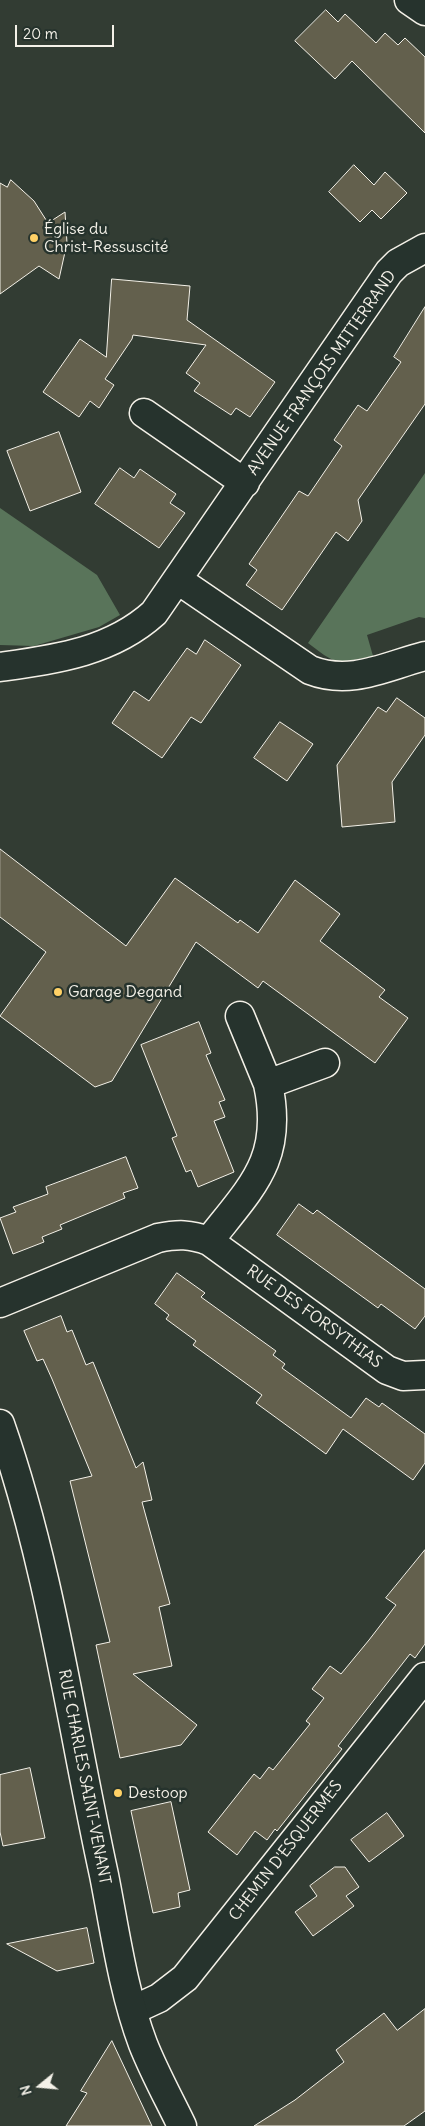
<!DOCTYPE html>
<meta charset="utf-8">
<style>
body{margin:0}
#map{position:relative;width:425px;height:2126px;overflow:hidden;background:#323c33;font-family:Delius,sans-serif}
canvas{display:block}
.north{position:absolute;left:15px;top:2061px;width:50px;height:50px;-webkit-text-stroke:4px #26332d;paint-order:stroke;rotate:253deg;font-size:14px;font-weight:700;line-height:20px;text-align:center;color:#f4f1e8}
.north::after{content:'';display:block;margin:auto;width:18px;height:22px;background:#f4f1e8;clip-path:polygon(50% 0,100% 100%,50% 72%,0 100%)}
.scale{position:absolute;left:15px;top:25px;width:99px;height:22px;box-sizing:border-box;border:2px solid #f4f1e8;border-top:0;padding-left:6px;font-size:15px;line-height:18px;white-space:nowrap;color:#f4f1e8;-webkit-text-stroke:4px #26332d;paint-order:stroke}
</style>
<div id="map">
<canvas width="425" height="2126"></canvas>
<div class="north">N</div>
<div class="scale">20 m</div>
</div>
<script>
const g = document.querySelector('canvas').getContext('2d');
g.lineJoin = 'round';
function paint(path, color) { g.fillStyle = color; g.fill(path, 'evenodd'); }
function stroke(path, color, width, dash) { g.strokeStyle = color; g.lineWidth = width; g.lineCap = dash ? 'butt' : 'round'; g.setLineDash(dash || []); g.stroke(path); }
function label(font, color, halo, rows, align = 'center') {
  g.font = font + ' Delius,sans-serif'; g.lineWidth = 5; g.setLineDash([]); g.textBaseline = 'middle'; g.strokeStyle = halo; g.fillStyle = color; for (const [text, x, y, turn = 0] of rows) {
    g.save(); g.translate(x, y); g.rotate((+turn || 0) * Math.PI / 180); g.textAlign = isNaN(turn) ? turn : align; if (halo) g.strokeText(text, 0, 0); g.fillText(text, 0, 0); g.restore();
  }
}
paint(new Path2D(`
 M425,473v145l-6,-1 -52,18 6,21c-33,11 -38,8 -65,-13z
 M0,508l97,67 23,40 -21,12 -65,19 -34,-1z`), '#59745a');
const building = new Path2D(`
 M326,10l12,12 7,-8 31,29 9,-10 13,12 7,-7 20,19v76l-73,-72 -17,18 -40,-38z
 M354,165l20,20 11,-13 22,21 -26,26 -9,-9 -12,12 -31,-30z
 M11,180l23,21 14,22 17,-11 2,31 -8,36 -20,-13 -39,28v-111l7,4z
 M112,279l78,7 -3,34 88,62 -25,35 -14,-9 -5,7 -37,-24 6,-8 -14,-10 20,-28 -73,-10 -1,4 -27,40 9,6 -15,23 -9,-7 -11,16 -36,-25 37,-53 26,18z
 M425,307v97l-67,96 4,21 -14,20 -12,-9 -54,78 -36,-25 11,-15 -8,-6 50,-73 9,5 34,-50 -8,-6 24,-35 9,6 34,-49 -7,-5z
 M59,432l22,60 -51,19 -23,-60z
 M120,468l14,10 6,-9 36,25 -6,9 15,10 -26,35 -64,-44z
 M205,640l36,25 -40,58 -10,-6 -29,41 -50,-35 22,-32 15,10 38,-53 9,6z
 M397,698l28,20v17l-33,47 3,40 -53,5 -5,-62 41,-58 8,5z
 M280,722l33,22 -26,37 -33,-23z
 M0,849l126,97 49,-68 63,45 2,-3 18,13 37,-53 45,34 -20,27 65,49 -6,7 29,21 -33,45 -112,-82 -5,7 -62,-46 -84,139 -17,6 -95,-71 46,-64 -46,-35z
 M199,1022l12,31 -5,2 19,45 -6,2 6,15 -11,4 20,51 -36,15 -7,-17 -5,2 -14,-34 5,-2 -36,-91z
 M126,1157l12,31 -15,5 2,5 -65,27 2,4 -20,8 2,5 -31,12 -13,-36 16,-6 -3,-5 35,-13 -2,-7z
 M299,1204l14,10 4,-4 108,79v27l-10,13 -34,-25 -3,4 -101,-73z
 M177,1273l28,20 -4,4 75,54 -3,4 12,9 -3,4 69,50 15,-20 13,9 3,-4 43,31v29l-12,17 -70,-51 -17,25 -70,-51 6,-8 -69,-50 3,-4 -30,-22 3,-4 -14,-11z
 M61,1316l6,16 5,-2 14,35 7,-3 43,106 7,-6 9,38 -10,2 28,102 -11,3 13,59 -39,8 64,51 -16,20 -61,13 -24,-113 14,-3 -40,-161 22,-5 -40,-97 -9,-20 -6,2 -13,-30z
 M425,1550v94l-10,14 -5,-4 -72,92 4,3 -65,82 -2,-2 -8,11 -12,-9 -18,24 -29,-23 46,-58 6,5 9,-12 4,3 37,-46 -4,-3 18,-23 -12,-9 18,-23 11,8 28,-34 27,-35 -10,-7z
 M30,1768l15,70 -42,8 -3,-14v-57z
 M171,1802l19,88 -12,3 2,14 -27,6 -22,-102z
 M387,1813l17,23 -35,26 -18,-22z
 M335,1867h10l14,20 -13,9 8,10 -41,30 -18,-24 22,-16 -7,-10z
 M87,1928l7,35 -37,8 -50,-27z
 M425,2009v102l-21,15h-150l41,-26 49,-38 -8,-12 48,-37 13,17z
 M112,2041l40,85h-86l21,-33 -6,-2z`);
paint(building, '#63604d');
stroke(building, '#f4f1e8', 1);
const street = new Path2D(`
 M409,0l16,11
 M144,413l101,70
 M178,580l132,90c41,16 76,-4 115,-14
 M0,667c56,-8 111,-15 154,-54l235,-341 9,-9 27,-15
 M240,1016l28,68
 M209,1241c43,-55 75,-82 59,-157l57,-21
 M0,1303l158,-65c20,-4 32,-4 51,3l178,129 16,6 22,-1
 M133,2010l26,-12 26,-20 240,-301`);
const secondary = new Path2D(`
 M0,1424c51,146 71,300 104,451 11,56 19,116 39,169 11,28 26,55 39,82`);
stroke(street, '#f4f1e8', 31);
stroke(secondary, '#f4f1e8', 31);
stroke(street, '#26332d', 28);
stroke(secondary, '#26332d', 28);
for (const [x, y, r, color] of [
 [34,238,5,"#ffd166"],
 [58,992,5,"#ffd166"],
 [118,1793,5,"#ffd166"]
]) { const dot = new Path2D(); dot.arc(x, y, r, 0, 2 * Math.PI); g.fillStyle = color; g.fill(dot); stroke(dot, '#26332d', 2); }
label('16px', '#f4f1e8', '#26332d', [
 ["Église du",44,229],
 ["Christ-Ressuscité",44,247],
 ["Garage Degand",68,992],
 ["Destoop",128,1793]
], 'left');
label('16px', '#f4f1e8', '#26332d', [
 ["AVENUE FRANÇOIS MITTERRAND",322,373,-55],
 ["RUE DES FORSYTHIAS",314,1317,36],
 ["RUE CHARLES SAINT-VENANT",84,1777,79],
 ["CHEMIN D'ESQUERMES",286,1851,-52]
]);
</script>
